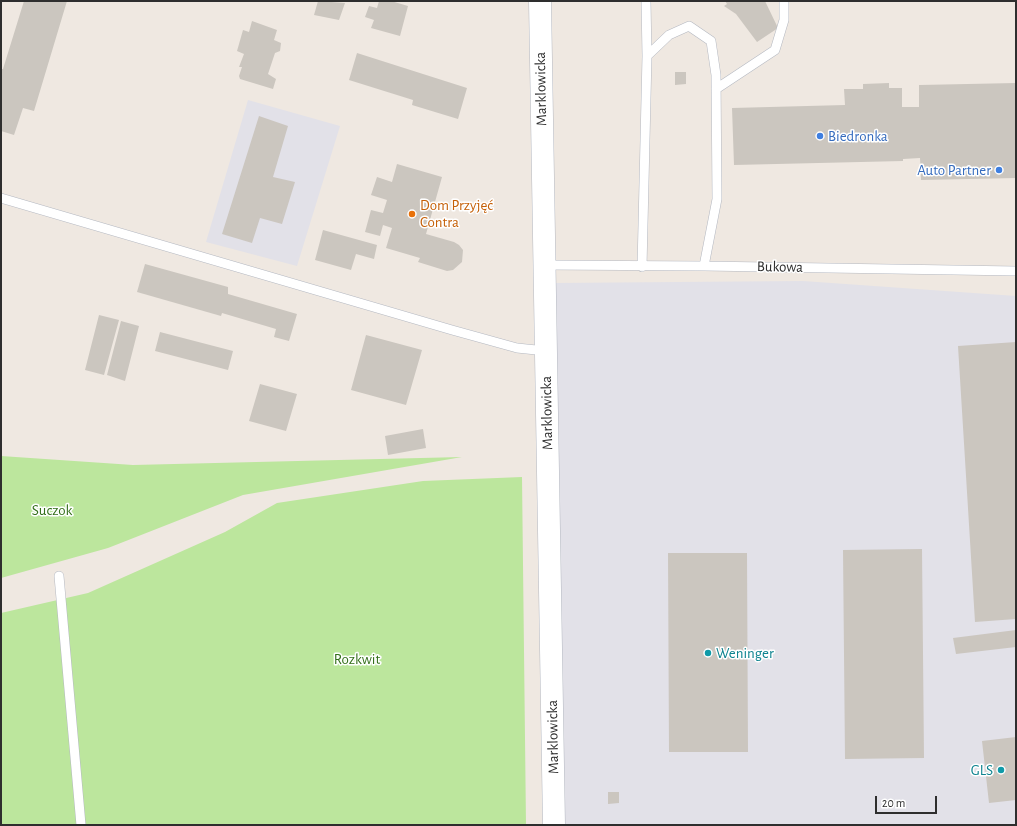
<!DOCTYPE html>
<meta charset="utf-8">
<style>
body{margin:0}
#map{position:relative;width:1017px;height:826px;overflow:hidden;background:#efe8e1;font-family:"Alegreya Sans",sans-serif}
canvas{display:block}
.frame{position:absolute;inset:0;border:2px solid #2e2e2e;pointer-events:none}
.scale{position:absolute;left:875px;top:796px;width:62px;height:18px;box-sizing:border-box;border:2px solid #2e2e2e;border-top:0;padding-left:5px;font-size:12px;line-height:14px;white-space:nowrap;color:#2e2e2e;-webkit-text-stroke:3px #fff;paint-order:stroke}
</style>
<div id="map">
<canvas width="1017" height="826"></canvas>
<div class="frame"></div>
<div class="scale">20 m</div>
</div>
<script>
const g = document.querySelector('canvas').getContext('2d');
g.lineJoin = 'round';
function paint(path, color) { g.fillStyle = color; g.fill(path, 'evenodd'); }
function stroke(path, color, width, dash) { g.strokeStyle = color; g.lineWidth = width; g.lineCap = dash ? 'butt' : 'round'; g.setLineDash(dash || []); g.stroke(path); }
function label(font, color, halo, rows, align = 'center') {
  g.font = font + ' "Alegreya Sans",sans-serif'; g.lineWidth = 3; g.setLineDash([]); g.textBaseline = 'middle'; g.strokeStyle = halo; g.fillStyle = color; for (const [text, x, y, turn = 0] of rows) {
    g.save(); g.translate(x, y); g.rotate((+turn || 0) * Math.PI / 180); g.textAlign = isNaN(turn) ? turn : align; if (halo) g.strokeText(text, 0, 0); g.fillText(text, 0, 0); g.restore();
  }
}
paint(new Path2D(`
 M248,100l92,26 -43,140 -91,-24z
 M803,281l213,15v529h-453l-10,-542z`), '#e2e1e8');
paint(new Path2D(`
 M1,456l132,9 329,-8 -219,38 -135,53 -107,30z
 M522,477l4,348h-525v-212l87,-20 137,-61 52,-29 146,-22z`), '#bce69d');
paint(new Path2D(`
 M24,1h43l-33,110 -11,-3 -9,27 -13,-4v-62h2z
 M318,1l27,2 -6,17 -25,-5z
 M379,1h12l17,5 -8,30 -29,-8 3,-8 -9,-3 4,-11 8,2z
 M725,1h40l13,27 -21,14 -21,-28 -12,-8 3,-2z
 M252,21l25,9 -3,10 7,3 -1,8 -5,2 -7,21 8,5 -3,10 -33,-10 -1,-3 3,-9h-3l5,-13 -7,-3 6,-21 6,2z
 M357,53l110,35 -9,31 -46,-14 1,-5 -64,-20z
 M675,72h11v12l-11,1z
 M889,83v5h13v19h17v-22l97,-2v95l-95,2 -1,-22 -17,1v2l-169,4 -2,-57 113,-3 -1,-16h19v-5z
 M259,116l29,10 -15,51 22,5 -13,42 -22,-6 -8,25 -30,-9z
 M397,164l45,13 -16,57 28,8 5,3 4,5 -1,12 -9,8 -6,1 -29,-9 2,-4 -34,-10 6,-20 -9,-3 -3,11 -15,-4 6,-22 12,3 4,-13 -16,-5 6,-18 15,5z
 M323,230l54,15 -3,14 -18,-5 -5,16 -36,-10z
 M145,264l83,23v7l69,20 -8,27 -15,-4 2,-8 -54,-16 -1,3 -84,-24z
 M99,315l20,5 -15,55 -19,-5z
 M121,321l18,5 -14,55 -18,-6z
 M160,332l73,19 -5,19 -73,-19z
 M366,335l56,15 -16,55 -55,-15z
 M1016,342v277l-41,3 -17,-276z
 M260,384l37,10 -11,37 -37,-10z
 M423,429l3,19 -38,7 -3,-19z
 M922,549l2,209 -79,1 -2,-209z
 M668,553h79l1,199h-79z
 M1016,630v17l-60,7 -3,-16z
 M1016,737v63l-27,3 -7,-62z
 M608,792h11v11l-11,1z`), '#cbc6bf');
const lane = new Path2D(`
 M646,1l1,55
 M716,89l59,-39 9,-30v-19
 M1,198l451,132 65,18 29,3
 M544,265l160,1 312,5
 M642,267l5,-211 22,-21 20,-9 22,15 5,34 1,124 -13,67
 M59,576l22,249`);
const secondary = new Path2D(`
 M540,1l14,824`);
stroke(lane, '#b4b8c1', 10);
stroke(secondary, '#b4b8c1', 23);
stroke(lane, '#fff', 9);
stroke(secondary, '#fff', 22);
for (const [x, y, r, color] of [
 [820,136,4,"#3f7fe0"],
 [999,170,4,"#3f7fe0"],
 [412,214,4,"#e8710a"],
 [708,653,4,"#0f9aa8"],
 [1001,770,4,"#0f9aa8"]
]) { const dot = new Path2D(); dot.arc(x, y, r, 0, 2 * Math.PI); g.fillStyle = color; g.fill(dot); stroke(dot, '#fff', 1.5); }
label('15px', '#2e2e2e', '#fff', [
 ["Marklowicka",541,89,-91],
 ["Bukowa",780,267,1],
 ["Marklowicka",547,413,-91],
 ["Marklowicka",553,737,-91]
]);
label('15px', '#366cbe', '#fff', [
 ["Biedronka",828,136],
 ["Auto Partner",991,170,"right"]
], 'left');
label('15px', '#c56008', '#fff', [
 ["Dom Przyjęć",420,205],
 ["Contra",420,222]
], 'left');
label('15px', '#336f1a', '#fff', [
 ["Suczok",52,510],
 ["Rozkwit",357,659]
]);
label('15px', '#0d838f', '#fff', [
 ["Weninger",716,653],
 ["GLS",993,770,"right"]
], 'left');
</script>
